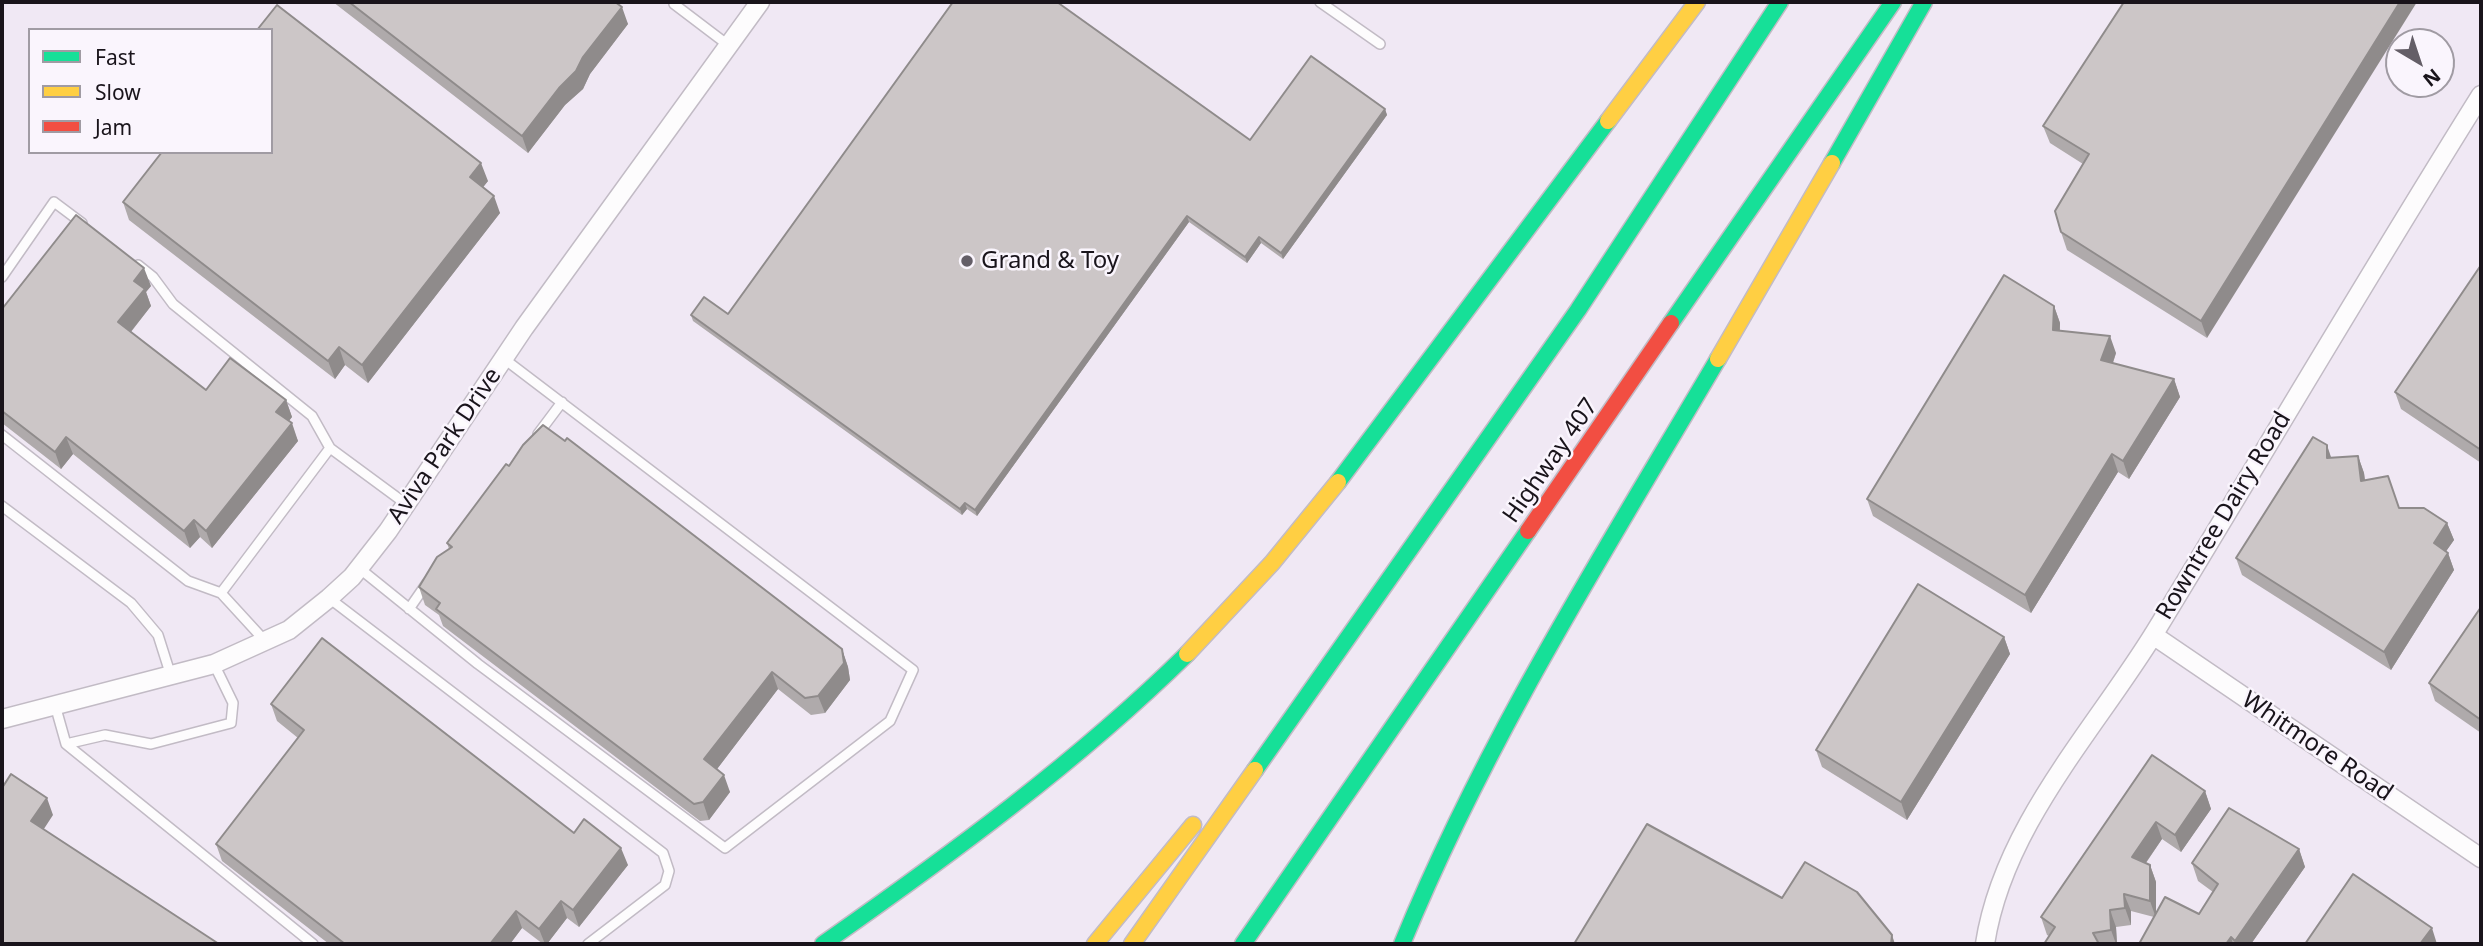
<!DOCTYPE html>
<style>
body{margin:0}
#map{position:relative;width:2483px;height:946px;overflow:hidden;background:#f0e8f4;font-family:"Noto Sans",sans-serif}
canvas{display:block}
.frame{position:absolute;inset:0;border:4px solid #19141b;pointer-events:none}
.legend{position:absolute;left:28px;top:28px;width:245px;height:126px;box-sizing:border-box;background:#faf5fd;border:2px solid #a09ba3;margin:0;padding:9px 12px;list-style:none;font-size:21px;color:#19141b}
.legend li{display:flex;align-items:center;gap:14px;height:35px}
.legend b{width:35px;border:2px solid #a09ba3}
.north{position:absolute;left:2385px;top:28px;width:70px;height:70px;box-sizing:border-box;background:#faf5fd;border:2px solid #a09ba3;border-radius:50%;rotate:141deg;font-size:19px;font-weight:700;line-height:28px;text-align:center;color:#19141b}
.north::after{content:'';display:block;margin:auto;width:24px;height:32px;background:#645e67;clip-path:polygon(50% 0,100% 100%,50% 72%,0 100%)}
</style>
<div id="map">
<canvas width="2483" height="946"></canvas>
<div class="frame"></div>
<ul class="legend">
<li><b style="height:9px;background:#16e098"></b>Fast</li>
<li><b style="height:9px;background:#ffcf43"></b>Slow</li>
<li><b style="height:9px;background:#f24e42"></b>Jam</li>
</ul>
<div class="north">N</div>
</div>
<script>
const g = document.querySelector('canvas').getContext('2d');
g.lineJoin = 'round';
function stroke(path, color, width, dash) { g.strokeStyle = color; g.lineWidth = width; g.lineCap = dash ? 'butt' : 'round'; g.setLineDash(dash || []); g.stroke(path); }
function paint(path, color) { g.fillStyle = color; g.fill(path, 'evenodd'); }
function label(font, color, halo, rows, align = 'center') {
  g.font = font + ' "Noto Sans",sans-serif'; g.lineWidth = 5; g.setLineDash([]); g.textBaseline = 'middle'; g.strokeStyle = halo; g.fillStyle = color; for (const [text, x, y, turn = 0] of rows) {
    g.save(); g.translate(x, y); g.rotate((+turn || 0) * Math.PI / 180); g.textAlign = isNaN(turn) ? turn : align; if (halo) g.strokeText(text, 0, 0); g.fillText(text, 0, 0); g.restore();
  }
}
const lane = new Path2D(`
 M676,2l-2,2 54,41
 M1320,2l60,42
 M138,265l15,12 20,27 139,112 18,32 76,56
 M2,277l52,-75 28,21
 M538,434l24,-32
 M2,435l186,146 33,12
 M2,506l129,97 27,32 13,41
 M359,568l119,96 247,184 165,-127 23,-51 -410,-312
 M329,598l334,255 6,18 -4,14 -77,59
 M409,609l18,-26
 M265,641l-44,-48 109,-145
 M55,705l11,39 247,200
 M66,744l39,-9 46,9 80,-21 2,-20 -19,-39`);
const street = new Path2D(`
 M2153,635l328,223
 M2,719l212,-55 75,-34 40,-32 23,-21 36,-46 136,-203 236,-326
 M1985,944c18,-118 109,-213 170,-312 109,-179 215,-360 326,-537`);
const fast = new Path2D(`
 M1832,163l92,-161
 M1671,323l222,-321
 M1338,482l270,-361
 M1255,770l323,-460 202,-308
 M823,944c127,-89 253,-181 364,-290
 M1243,944l285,-413
 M1402,944c85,-207 203,-393 316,-585`);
const slow = new Path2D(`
 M1608,121l89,-119
 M1718,359l114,-196
 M1187,654l85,-91 66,-81
 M1095,944l98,-119
 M1132,944l123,-174`);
const jam = new Path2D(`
 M1528,531l143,-208`);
stroke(lane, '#c2bbc5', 12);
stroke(street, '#c2bbc5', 21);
stroke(fast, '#c2bbc5', 19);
stroke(slow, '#c2bbc5', 19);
stroke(jam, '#c2bbc5', 19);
stroke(lane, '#fdfcfd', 9);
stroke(street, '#fdfcfd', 18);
stroke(fast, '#16e098', 16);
stroke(slow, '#ffcf43', 16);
stroke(jam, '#f24e42', 16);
paint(new Path2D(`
 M333,2h282l13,22 -38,50 -7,15 -18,16 -37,48z
 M2124,2l83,336 -140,-88 -6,-18 22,-68 -33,-21 -7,-17z
 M1385,109l2,6 -104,144 -22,-16 -14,20 -58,-41 -212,294 -10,-7 -5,6 -269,-194 -2,-6 37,-1 522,-174z
 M488,181l-5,6 17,26 -132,170 -23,-18 -10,14 -206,-159 -6,-18z
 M2481,265v198l-80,-54 -6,-17z
 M151,286l-5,6 5,14 -20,26 75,58 80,10 6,17 -3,4 9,20 -86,107 -12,-11 -10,11 -117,-94 -12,15 -59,-46v-114z
 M2054,306l6,17v8l56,22 -3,10 61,16 6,18 -51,82 -11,-7 -87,141 -158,-97 -6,-17z
 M2358,456l6,17 1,7 34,28 48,15 7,17 -8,11 2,2 6,17 -63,100 -149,-95 -6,-17 96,-100z
 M447,543l395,106 6,18 2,13 -25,33 -14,2 -33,-26 -61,80 13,23 -21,28 -9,1 -257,-195 -4,-11 -14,-10 -6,-18 30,-38z
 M2481,607v126l-46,-32 -6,-18z
 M2004,637l6,17 -103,166 -85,-53 -6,-17z
 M271,704l303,129 54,32 -49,62 -12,-9 -20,26h-4l-21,-16 -12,16h-181l-107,-83 -6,-17 82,-106 -21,-17z
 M2152,755l53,36 6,18 -30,43 -19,-13 -16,24 4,2 6,17v31l43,1 14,-22 -15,-11 -6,-18 107,-14 6,18 -54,77h-112l15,-27 -23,-6v14l-15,2 1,17h-73l5,-8 -2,-1 -6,-18z`), '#afaaab');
paint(new Path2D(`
 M2400,2h17l-210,336 -6,-17z
 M622,7l6,17 -38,50 -7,15 -18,16 -37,48 -6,-17z
 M1385,109l2,6 -104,144 -2,-6z
 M481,163l7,18 -11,14 -7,-18z
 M494,196l6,17 -132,170 -6,-18z
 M1187,216l2,6 -212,294 -2,-6z
 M1259,237l2,6 -14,20 -2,-6z
 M144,268l7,18 -5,6 5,14 -26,33 -7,-17 16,-41z
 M2054,306l6,17 -1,24 -6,-17z
 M2110,336l6,17 -8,24 -7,-17z
 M339,347l6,18 -10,14 -7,-18z
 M2174,379l6,18 -51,82 -6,-18z
 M286,400l6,17 -10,12 -6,-17z
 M292,423l6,18 -86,107 -6,-17z
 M66,437l7,17 -12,15 -6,-17z
 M2327,445l6,18 -6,-5z
 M2112,454l6,18 -87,141 -6,-18z
 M2358,456l6,17 3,25 -6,-17z
 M965,503l2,6 -5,6 -2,-6z
 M194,520l6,17 -10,11 -6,-17z
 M2447,523l7,17 -14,20 -6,-17z
 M2448,553l6,17 -63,100 -7,-18z
 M2004,637l6,17 -103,166 -6,-18z
 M842,649l6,18 2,13 -25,33 -7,-17z
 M772,672l6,17 -67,88 -7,-18z
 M724,775l6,17 -21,28 -6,-18z
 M2205,791l6,18 -30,43 -6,-17z
 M47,798l6,17 -15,23 -7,-17z
 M2156,822l6,17 -24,35 -6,-17z
 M621,848l7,17 -49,62 -6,-17z
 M2299,849l6,18 -54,77h-15l-1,-3z
 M2150,865l6,17v36l-6,-17z
 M2124,894l7,17v14l-6,-17z
 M561,901l6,17 -20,26h-2l-6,-15z
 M2110,910l6,17 1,17h-1l-5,-14z
 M516,911l6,17 -12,16h-20z
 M2432,928l5,16h-17z
 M1892,935l3,9h-4z
 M2231,937l2,7h-7z`), '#8f8b8b');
const building = new Path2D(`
 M349,2h266l7,5 -39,50 -7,14 -17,17 -37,48z
 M953,2h104l193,138 61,-84 74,53 -104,144 -22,-16 -14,20 -58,-41 -212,294 -10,-7 -5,6 -269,-194 13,-18 24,17z
 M2124,2h276l-199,319 -140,-89 -6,-21 34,-57 -46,-28z
 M277,5l204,158 -11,14 24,19 -132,169 -23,-18 -11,14 -205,-159 39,-50h109v-122h-14z
 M76,215l68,53 -10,13 11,8 -27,33 88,68 24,-32 56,42 -10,12 16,11 -86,108 -12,-11 -10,11 -118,-94 -11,15 -53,-41v-102z
 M2481,265v185l-86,-58z
 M2004,275l50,31 -1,24 57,6 -9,24 73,19 -51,82 -11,-7 -87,141 -158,-96z
 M543,425l22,16 2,-3 275,211 2,14 -26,33 -13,2 -33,-26 -68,87 20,16 -21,27 -9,2 -258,-195 4,-6 -21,-16 18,-30 15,-10 -5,-4 59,-79 3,2 14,-21z
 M2313,437l14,8v13l31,-2 3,25 27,-5 11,32h25l23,15 -13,20 14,10 -64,99 -148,-94z
 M1918,584l86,53 -103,165 -85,-52z
 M2481,607v113l-52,-37z
 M322,638l252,195 10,-14 37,29 -48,62 -12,-9 -22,28 -23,-18 -26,33h-145l-129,-100 88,-114 -33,-26z
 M2152,755l53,36 -30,44 -19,-13 -24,35 18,8v36l-26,-7 1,14 -15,2 1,20 -18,3 6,11h-55l11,-17 -14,-10z
 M11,774l36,24 -16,23 188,123h-217v-156z
 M2229,808l70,41 -64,92 -4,-4 -5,7h-87l26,-47 34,17 19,-30 -26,-21z
 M1647,824l135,74 23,-36 52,30 35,43 -1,9h-317z
 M2353,874l79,54 -12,16h-115z`);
paint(building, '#ccc6c7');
stroke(building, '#8f8b8b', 2);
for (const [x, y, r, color] of [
 [967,261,7,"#645e67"]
]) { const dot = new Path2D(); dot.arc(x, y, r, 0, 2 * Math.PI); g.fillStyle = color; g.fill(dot); stroke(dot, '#faf5fd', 2.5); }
label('24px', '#19141b', '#faf5fd', [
 ["Grand & Toy",981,261]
], 'left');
label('24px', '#19141b', '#faf5fd', [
 ["Aviva Park Drive",445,446,-56],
 ["Highway 407",1551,461,-55],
 ["Rowntree Dairy Road",2224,516,-59],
 ["Whitmore Road",2317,747,34]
]);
</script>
